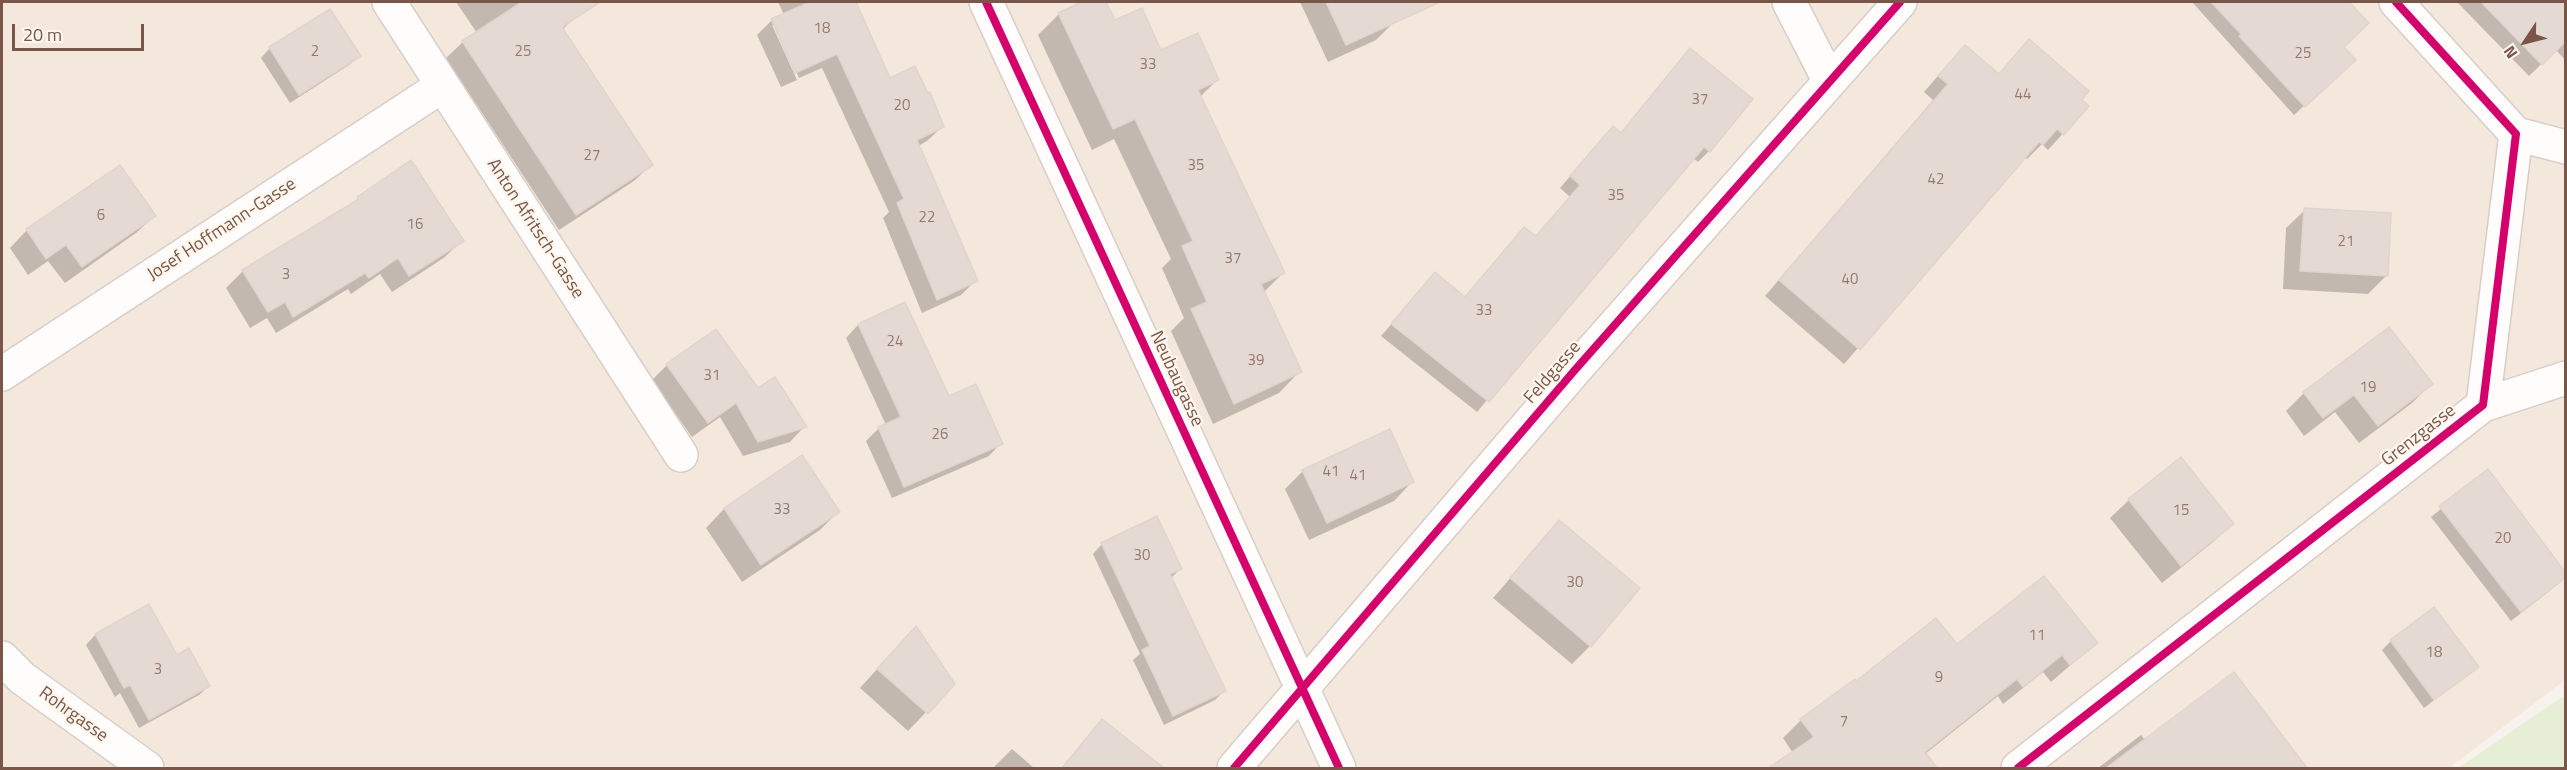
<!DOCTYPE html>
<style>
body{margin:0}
#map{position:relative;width:2567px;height:770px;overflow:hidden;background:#f8f2ec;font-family:"Titillium Web",sans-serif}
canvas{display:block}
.frame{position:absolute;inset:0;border:3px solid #7a5648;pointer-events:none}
.north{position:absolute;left:2495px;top:12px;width:60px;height:60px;-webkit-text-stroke:4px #fff7ee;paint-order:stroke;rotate:235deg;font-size:16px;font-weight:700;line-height:24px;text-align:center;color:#7a5648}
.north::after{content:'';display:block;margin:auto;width:21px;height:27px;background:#7a5648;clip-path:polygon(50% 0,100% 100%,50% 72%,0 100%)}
.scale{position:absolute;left:12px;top:24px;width:132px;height:27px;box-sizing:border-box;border:3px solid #7a5648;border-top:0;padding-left:8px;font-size:18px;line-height:21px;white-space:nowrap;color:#7a5648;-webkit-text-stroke:4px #fff7ee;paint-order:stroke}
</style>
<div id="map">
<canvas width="2567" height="770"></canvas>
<div class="frame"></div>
<div class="north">N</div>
<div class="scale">20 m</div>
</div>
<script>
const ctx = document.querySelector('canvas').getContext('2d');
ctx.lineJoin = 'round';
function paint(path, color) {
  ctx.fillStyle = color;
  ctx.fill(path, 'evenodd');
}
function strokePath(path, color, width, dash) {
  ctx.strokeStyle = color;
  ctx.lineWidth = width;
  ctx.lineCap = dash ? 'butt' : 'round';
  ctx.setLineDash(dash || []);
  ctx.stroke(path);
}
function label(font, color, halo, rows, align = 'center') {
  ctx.font = font + ' "Titillium Web",sans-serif';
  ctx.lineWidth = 4.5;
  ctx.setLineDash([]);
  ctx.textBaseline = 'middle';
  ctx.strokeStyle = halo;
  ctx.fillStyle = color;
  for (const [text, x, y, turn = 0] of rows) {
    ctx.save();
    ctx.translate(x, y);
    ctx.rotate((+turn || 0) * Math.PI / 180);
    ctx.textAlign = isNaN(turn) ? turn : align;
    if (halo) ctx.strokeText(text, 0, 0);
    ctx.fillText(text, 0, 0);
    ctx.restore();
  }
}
paint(new Path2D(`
 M2 2H2565V680L2449 768H2Z`), '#f4e7dc');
paint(new Path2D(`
 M2565 695V768H2458L2562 697Z`), '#e6efd5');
paint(new Path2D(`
 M456 2H566L576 16 562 30 651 165 634 181 559 230 446 58 463 42 477 33Z
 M778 2H854L890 80 942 127 927 141 918 146 976 280 961 295 922 313 883 218 889 212 822 68 799 78 775 25H772L797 80 781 87 757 35 772 20 784 15Z
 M1086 2H1105L1114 22 1160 52 1217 80 1200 97 1283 273 1263 293 1300 371 1279 393 1213 424 1171 331 1184 318 1162 268 1171 259 1114 139 1092 150 1038 35 1059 14Z
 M1300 2H1385L1394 22 1376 40 1328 62Z
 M2192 2H2347L2367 23 2342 47 2344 69 2294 115Z
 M2457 2H2566V61L2556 50 2529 76Z
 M270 48 359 56 349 65 290 103 261 58Z
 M1690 50 1709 151 1698 162 1693 158 1477 412 1381 336 1435 274 1464 299 1535 238 1570 197 1560 188 1602 139 1620 134Z
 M2014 56 2087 107 2048 150 2042 144 2027 159 2024 157 1844 364 1765 296 1933 100 1924 92 1950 62 1998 75Z
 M358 198 462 240 445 257 392 292 380 274 351 294 348 289 276 333 267 318 250 328 226 288 243 271 349 207Z
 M2305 210 2387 275 2368 294 2283 289 2286 228Z
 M154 216 136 233 65 283 48 261 28 275 10 248 27 230Z
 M905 304 948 398 1001 443 989 456 892 498 866 441 879 428 886 425 846 338 858 325Z
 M667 365 757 390 805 426 790 442 743 456 720 417 692 437 652 380Z
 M2431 384 2412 403 2359 443 2335 412 2304 436 2286 411 2304 393Z
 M802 457 838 512 820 530 742 582 706 528 724 509Z
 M1303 471 1412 482 1394 501 1309 540 1285 489Z
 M2488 471 2566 574 2557 585 2511 621 2431 517Z
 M2129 500 2232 524 2213 542 2162 583 2110 518Z
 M1559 522 1590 646 1572 664 1493 598Z
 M1102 544 1181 568 1171 578 1224 691 1215 700 1164 725 1133 660 1140 654 1093 554Z
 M148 606 176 657 209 686 199 695 139 728 120 693 115 697 86 645 95 635Z
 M2391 641 2477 667 2424 708 2382 650Z
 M2096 643 2051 682 2043 672 2003 704 1998 696 1925 754 1932 764 1927 768H1771L1793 753 1783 738 1801 720 1856 683 1957 646Z
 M898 646 953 684 908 731 860 688Z
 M1103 721 1142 752 1129 768H1061Z
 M2141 735 2146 741 2296 757 2284 768H2098Z
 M1012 749 1034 768H993Z`), '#0003');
const building = new Path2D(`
 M522 2H600L562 27 653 165 576 215 462 41Z
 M810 2H856L890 78 915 66 928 93 930 92 944 127 917 140 978 281 937 300 897 203 904 199 837 54 795 73 771 19Z
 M1082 2H1106L1115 20 1142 8 1161 50 1198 33 1219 80 1198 90 1285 273 1261 284 1302 372 1234 404 1191 309 1207 302 1182 246 1193 241 1135 119 1113 129 1058 13Z
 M1326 2H1440L1346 45Z
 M2211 2H2349L2369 23 2344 47 2356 60 2305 107 2239 36 2241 34Z
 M2481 2H2565V42L2542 65Z
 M330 9 361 56 299 95 269 47Z
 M2029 39 2089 91 2082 100 2089 106 2064 135 2057 129 2043 145 2039 142 1860 350 1779 280 1948 84 1938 76 1965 45 1999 74Z
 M1690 48 1753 99 1710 152 1704 147 1489 402 1391 324 1435 272 1465 297 1524 227 1536 236 1580 185 1570 176 1613 126 1621 133Z
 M411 160 464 241 409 276 398 258 369 278 365 273 293 317 285 302 268 312 242 270 359 199 357 197Z
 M120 165 156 216 82 267 66 245 46 259 26 229Z
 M2304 208 2391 213 2388 276 2300 271Z
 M905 302 949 396 976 384 1003 444 904 487 878 427 901 417 858 324Z
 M2389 327 2433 384 2378 426 2354 395 2323 418 2303 392Z
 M716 329 758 388 775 377 807 427 758 442 736 403 708 423 666 364Z
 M1390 429 1414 482 1327 523 1302 470Z
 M802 455 840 512 761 565 724 508Z
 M2181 457 2234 524 2181 566 2128 499Z
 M2488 469 2565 572V578L2521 612 2439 506Z
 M1157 516 1182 569 1170 574 1226 691 1173 716 1142 650 1150 646 1101 543Z
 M1559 520 1640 588 1591 647 1510 578Z
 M2044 576 2098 643 2070 665 2062 655 2023 687 2017 679 1925 752 1937 768H1768L1814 737 1800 719 1855 679 1856 681 1936 618 1957 644Z
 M149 604 177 655 189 648 210 686 149 720 130 685 124 688 95 634Z
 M2434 607 2479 667 2434 700 2390 640Z
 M916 626 955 684 928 714 877 669Z
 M2234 672 2307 768H2106Z
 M1102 719 1164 768H1062Z`);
paint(building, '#e5dad3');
strokePath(building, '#e1d4cd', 1.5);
const street = new Path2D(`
 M389 2 681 455
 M986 2 1339 768
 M1789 2 1829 80
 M2516 134 2566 147
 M2 374 442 86
 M2483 405 2566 378
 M2 658 22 678 147 768
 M1234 768 1574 371 1900 2
 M2018 768 2483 405 2516 134 2396 2`);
strokePath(street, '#d7cec8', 36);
strokePath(street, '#fefdfc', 33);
strokePath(new Path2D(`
 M986 2 1339 768
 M1234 768 1574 371 1900 2
 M2018 768 2483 405 2516 134 2396 2`), '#d6006c', 8);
label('15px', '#96796d', null, [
 ["18",822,29],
 ["2",315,52],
 ["25",523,52],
 ["25",2303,54],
 ["33",1148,65],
 ["44",2023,95],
 ["37",1700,100],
 ["20",902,106],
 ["27",592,156],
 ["35",1196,166],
 ["42",1936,180],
 ["35",1616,196],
 ["6",101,216],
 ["22",927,218],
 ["16",415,225],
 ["21",2346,242],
 ["37",1233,259],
 ["3",286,275],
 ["40",1850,280],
 ["33",1484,311],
 ["24",895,342],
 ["39",1256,361],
 ["31",712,376],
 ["19",2368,388],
 ["26",940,435],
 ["41",1331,472],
 ["41",1358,476],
 ["33",782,510],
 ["15",2181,511],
 ["20",2503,539],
 ["30",1142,556],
 ["30",1575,583],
 ["11",2037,636],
 ["18",2434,653],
 ["3",158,670],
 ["9",1939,678],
 ["7",1844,722]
]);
label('18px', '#7a5648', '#fff7ee', [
 ["Anton Afritsch-Gasse",535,229,57],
 ["Josef Hoffmann-Gasse",222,230,-33],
 ["Feldgasse",1553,373,-49],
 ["Neubaugasse",1176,379,65],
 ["Grenzgasse",2419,436,-38],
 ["Rohrgasse",73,715,36]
]);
</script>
